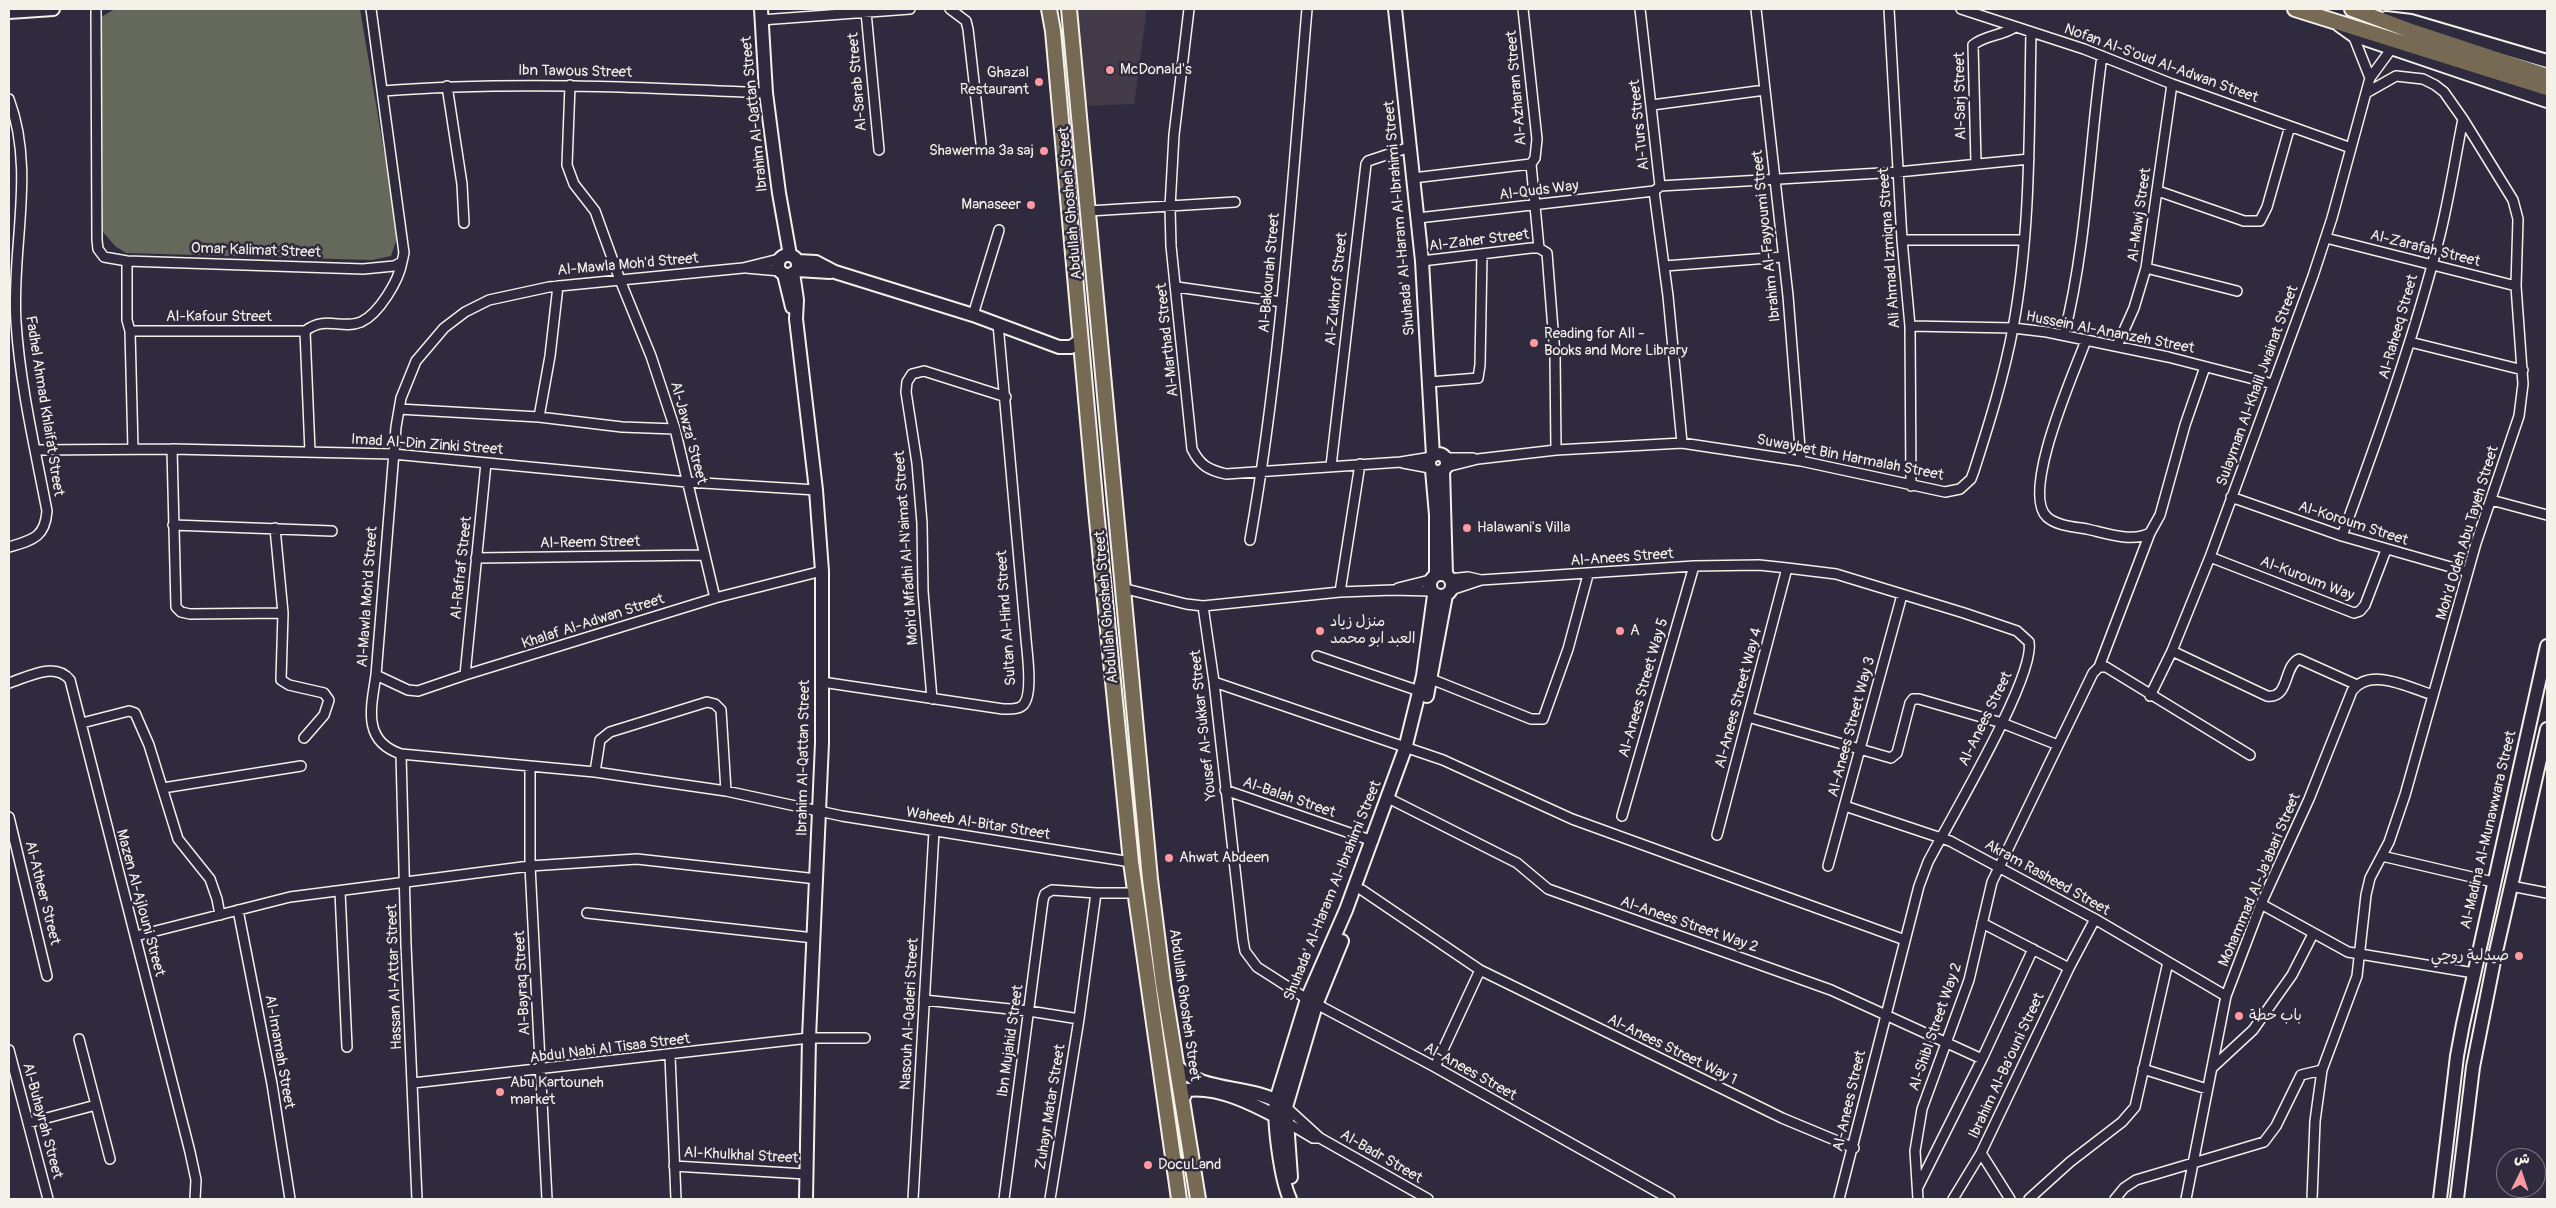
<!DOCTYPE html>
<meta charset="utf-8">
<style>
body{margin:0}
#map{position:relative;width:2556px;height:1208px;overflow:hidden;background:#2f2a3d;font-family:Pangolin,"Playpen Sans Arabic",sans-serif}
canvas{display:block}
.frame{position:absolute;inset:0;border:10px solid #f4f1e8;pointer-events:none}
.north{position:absolute;left:2496px;top:1148px;width:50px;height:50px;box-sizing:border-box;background:#2f2a3d;border:1px solid #7e7a81;border-radius:50%;rotate:4deg;font-size:14px;font-weight:700;line-height:20px;text-align:center;color:#f4f1e8}
.north::after{content:'';display:block;margin:auto;width:18px;height:22px;background:#ff9aa2;clip-path:polygon(50% 0,100% 100%,50% 72%,0 100%)}
</style>
<div id="map">
<canvas width="2556" height="1208"></canvas>
<div class="frame"></div>
<div class="north">ش</div>
</div>
<script>
const ctx = document.querySelector('canvas').getContext('2d');
ctx.lineJoin = 'round';
function paint(path, color) {
  ctx.fillStyle = color;
  ctx.fill(path, 'evenodd');
}
function strokePath(path, color, width, dash) {
  ctx.strokeStyle = color;
  ctx.lineWidth = width;
  ctx.lineCap = dash ? 'butt' : 'round';
  ctx.setLineDash(dash || []);
  ctx.stroke(path);
}
function label(font, color, halo, rows, align = 'center') {
  ctx.font = font + ' Pangolin,"Playpen Sans Arabic",sans-serif';
  ctx.lineWidth = 5;
  ctx.setLineDash([]);
  ctx.textBaseline = 'middle';
  ctx.strokeStyle = halo;
  ctx.fillStyle = color;
  for (const [text, x, y, turn = 0] of rows) {
    ctx.save();
    ctx.translate(x, y);
    ctx.rotate((+turn || 0) * Math.PI / 180);
    ctx.textAlign = isNaN(turn) ? turn : align;
    if (halo) ctx.strokeText(text, 0, 0);
    ctx.fillText(text, 0, 0);
    ctx.restore();
  }
}
paint(new Path2D(`
 M1073 9H1147L1134 104 1081 106Z`), '#443b48');
paint(new Path2D(`
 M115 9H360L398 235 391 256 372 260 126 253 115 246 103 232 101 17Z`), '#65695b');
const street = new Path2D(`
 M96 9 97 240 98 249 104 257 127 261 363 269 394 266 402 262 404 253 371 9
 M950 9 966 21 968 29 981 143
 M1189 9 1174 135 1170 207 1171 246 1192 449C1200 465 1208 470 1226 474L1401 462 1432 457
 M1523 9 1537 139 1535 158 1531 164 1539 248
 M1640 9 1660 186
 M1756 9 1788 296 1801 461
 M1889 9 1902 240 1910 326 1911 486
 M1961 9 2084 49 2172 84 2351 148
 M866 12 879 150
 M761 20 910 9
 M2353 35 2370 78
 M570 85 567 165 574 184 595 211 620 280 651 356 675 429 715 598
 M447 86 462 184 464 223
 M383 91C511 81 638 87 766 93
 M9 99C36 171 11 248 16 322 20 385 35 448 47 511 45 538 32 540 9 547
 M1652 105 1765 90
 M1976 163 1973 45C1985 35 2002 36 2015 27
 M1413 178 1531 164
 M1660 186 1898 172 2029 159
 M1654 191 1668 296 1682 443
 M2158 191 2244 221H2260L2267 207 2290 126
 M1089 211 1235 202
 M1418 218 1654 191 1658 188
 M2326 238 2516 286
 M1902 240H2023
 M779 259 743 268 549 287 489 300 465 312 444 328 416 361 401 398 396 427 376 675C371 708 362 741 401 754L595 772 726 791 842 816 1131 862
 M127 261V320L130 331
 M1422 261 1531 248H1539L1547 253 1555 355 1556 450
 M1665 266 1782 257
 M746 268 780 271
 M2146 268 2237 291
 M1177 287 1282 302
 M973 315 999 230
 M1910 326 2013 328 2047 332 2168 357 2273 384
 M305 331C326 315 341 330 361 322 379 314 399 280 402 262
 M2064 335C2087 244 2089 149 2102 56
 M2086 340C2075 371 2020 492 2047 517 2057 526 2075 527 2087 529 2105 533 2133 543 2150 533
 M2410 342 2523 370
 M2117 346 2134 308 2146 268 2172 84
 M1429 382 1478 378 1480 365 1482 254
 M399 409 539 417 622 427 675 429
 M539 417 550 356 558 286
 M133 449 130 331H305L310 452
 M172 449 176 607 181 612 190 614 283 613
 M35 450 172 449 393 454 687 482 816 490
 M1445 458H1473
 M1403 463 1430 468
 M1331 466 1366 164 1368 161 1410 147
 M1446 467 1478 459 1556 450 1682 443 1801 461 1945 492 1960 489 1971 479 1974 471C1989 424 2004 376 2013 328 2031 231 2029 131 2031 32
 M2231 497 2342 536 2468 572
 M2491 500 2547 515
 M173 525 332 531
 M275 528 283 613 281 680 289 685 324 693 329 700 324 715 304 738
 M2342 536C2378 438 2413 341 2439 239 2449 200 2455 159 2463 119
 M1250 540C1281 364 1292 186 1307 9
 M2210 557 2354 613 2360 611 2365 605 2386 550
 M476 558 705 555
 M1450 579 1468 577 1481 580 1694 566 1759 565 1787 568 1836 574 1964 613 2017 631 2029 642C2036 676 1948 823 1928 862L1919 886 1839 1199
 M1122 588 1186 604 1203 606 1340 592 1393 590 1431 591
 M1398 588 1430 580
 M1451 590 1481 580
 M1340 592 1360 464
 M1203 606 1214 682 1243 940 1245 951 1257 967 1307 999 1435 1067 1670 1199
 M2172 651 2267 696C2290 699 2283 666 2299 659L2357 685
 M1317 656 1425 693
 M2099 667H2106L2250 755
 M376 675 408 690 418 691 465 675 715 598 822 571
 M465 675 486 463
 M1426 677 1531 719H1543L1568 649 1588 575
 M822 682 1003 709C1009 709 1017 710 1022 706 1034 697 1027 653 1026 639L998 324
 M1214 682 1443 760 1572 819 1905 940
 M9 683C28 677 55 661 70 680L190 1152 196 1180 195 1199
 M2150 696 2172 651 2210 557 2313 276 2332 218 2370 78 2392 48
 M932 699 923 591 922 523 917 463 906 392 907 382 912 374 924 371 1006 397
 M1748 717 1891 758 1897 753 1910 703 1913 699H1919L2002 723 2058 745
 M82 723 129 711 135 713 149 745 178 839 210 879 217 899 220 915
 M401 754 406 945 417 1199
 M530 766V866L547 1199
 M595 772 600 740 610 732 707 702 715 704 721 710 726 791
 M163 788 301 766
 M1225 790 1373 841
 M1388 798 1517 863 1548 889 1831 990 1982 1059
 M1845 806 1950 841 2095 919 2226 996
 M1622 816 1694 566
 M9 817 47 976
 M1717 835 1787 568
 M2382 856 2493 882
 M1828 866 1902 595
 M2511 886 2547 893
 M1362 890 1480 970 1782 1118 1854 1148
 M340 891 347 1047
 M1096 893H1136
 M2261 904 2348 952 2474 973
 M238 910 272 1084 290 1199
 M587 913 814 938
 M1982 923 2069 968
 M136 936 290 897 530 866 637 859 817 879
 M924 1000 1029 1011 1079 1019
 M79 1039 110 1159
 M9 1050 48 1199
 M670 1056 676 1199
 M1435 1067 1480 970
 M2212 1068 2253 1030 2292 975 2313 934
 M2143 1069 2207 1089
 M413 1083 809 1038H865
 M1286 1107 1320 1138 1428 1199
 M1286 1122 1313 1138H1320
 M28 1123 96 1105
 M674 1166 805 1174
 M1918 1187 1982 1059 2033 949
 M913 1199 934 831
 M1004 1199 1043 900 1045 894 1052 890 1096 893 1079 1019 1050 1199
 M1918 1199 1915 1151 1922 1109 1969 980 1992 882 2093 673 2099 667 2150 533 2160 515 2185 425 2205 367
 M1953 1199 1981 1153
 M2010 1199 1981 1153 2069 968 2095 919
 M2029 1199 2070 1162 2122 1122 2135 1107 2168 962
 M2115 1199 2124 1188 2136 1180 2264 1142 2276 1126 2301 1075 2322 1070
 M2186 1199 2226 996 2261 904 2309 799 2352 691C2370 666 2410 688 2433 695
 M2312 1199 2315 1121 2322 1070 2357 976 2366 895 2370 878 2389 842 2405 795 2476 543 2519 416 2523 384 2516 286 2518 219 2513 200 2463 119 2444 92 2435 85 2423 79 2396 76 2366 93`);
const secondary = new Path2D(`
 M761 9 766 93 779 193 790 255
 M1395 9 1422 261 1433 456
 M9 12 53 9
 M2386 18 2411 21 2547 61
 M2339 25 2353 35 2547 101
 M778 265a10 10 0 1 1 20 0a10 10 0 1 1-20 0Z
 M797 261 816 262 835 272 973 315 1059 347H1071L1081 340
 M797 270 830 272
 M793 273 797 300 796 319 816 490 822 571V743L809 1038 806 1199
 M784 274 792 307
 M1429 463a9 9 0 1 1 18 0a9 9 0 1 1-18 0Z
 M1432 470 1436 515V575
 M1443 470 1446 575
 M1430 585a11 11 0 1 1 22 0a11 11 0 1 1-22 0Z
 M1427 696 1446 595
 M1177 1066C1202 1093 1251 1084 1282 1104
 M1182 1101 1187 1090C1218 1086 1253 1104 1279 1118
 M1291 1177 1286 1107 1316 1005 1342 941
 M1290 1199C1281 1180 1273 1122 1276 1100L1307 999 1346 910 1405 749 1423 676 1434 595
 M2440 1199 2457 1056 2463 1024 2547 646
 M2457 1199 2473 1067 2495 956 2547 729`);
const primary = new Path2D(`
 M1049 9 1053 31 1096 510 1131 862 1179 1199
 M1069 9 1150 879 1163 983 1198 1199
 M2295 9 2547 88
 M2352 9 2414 32 2547 76`);
strokePath(street, '#f4f1e8', 12);
strokePath(secondary, '#f4f1e8', 16);
strokePath(primary, '#f4f1e8', 18);
strokePath(street, '#2f2a3d', 9);
strokePath(secondary, '#2f2a3d', 12);
strokePath(primary, '#766a55', 14);
for (const [x, y, r, color] of [
 [1110,70,5,"#ff9aa2"],
 [1039,82,5,"#ff9aa2"],
 [1044,151,5,"#ff9aa2"],
 [1031,205,5,"#ff9aa2"],
 [1534,343,5,"#ff9aa2"],
 [1467,528,5,"#ff9aa2"],
 [1320,631,5,"#ff9aa2"],
 [1620,631,5,"#ff9aa2"],
 [1169,858,5,"#ff9aa2"],
 [2519,956,5,"#ff9aa2"],
 [2239,1016,5,"#ff9aa2"],
 [500,1092,5,"#ff9aa2"],
 [1148,1165,5,"#ff9aa2"]
]) {
  const dot = new Path2D();
  dot.arc(x, y, r, 0, 2 * Math.PI);
  ctx.fillStyle = color;
  ctx.fill(dot);
  strokePath(dot, '#2f2a3d', 2);
}
label('15px', '#f4f1e8', '#2f2a3d', [
 ["Nofan Al-S'oud Al-Adwan Street",2161,64,20],
 ["Ibn Tawous Street",575,72,1],
 ["Al-Sarab Street",858,82,-95],
 ["Al-Azharan Street",1517,88,-95],
 ["Al-Sarj Street",1961,96,-91],
 ["Ibrahim Al-Qattan Street",755,114,-96],
 ["Al-Turs Street",1640,125,-96],
 ["Al-Quds Way",1539,191,-7],
 ["Abdullah Ghosheh Street",1071,203,-95],
 ["Al-Mawj Street",2140,215,-82],
 ["Shuhada' Al-Haram Al-Ibrahimi Street",1400,218,-95],
 ["Ibrahim Al-Fayyoumi Street",1767,236,-96],
 ["Al-Zaher Street",1479,241,-7],
 ["Ali Ahmad Izmiqna Street",1890,248,-94],
 ["Al-Zarafah Street",2425,249,14],
 ["Omar Kalimat Street",256,251,2],
 ["Al-Mawla Moh'd Street",628,265,-5],
 ["Al-Bakourah Street",1270,273,-85],
 ["Al-Zukhrof Street",1337,289,-84],
 ["Al-Kafour Street",219,317],
 ["Al-Raheeq Street",2399,327,-74],
 ["Hussein Al-Ananzeh Street",2110,333,11],
 ["Al-Marthad Street",1168,340,-96],
 ["Sulayman Al-Khalil Jwainat Street",2258,386,-70],
 ["Fadhel Ahmad Khlaifat Street",44,406,81],
 ["Al-Jawza' Street",688,433,75],
 ["Imad Al-Din Zinki Street",427,445,4],
 ["Suwaybet Bin Harmalah Street",1850,458,11],
 ["Al-Koroum Street",2353,524,18],
 ["Moh'd Odeh Abu Tayeh Street",2468,533,-73],
 ["Al-Reem Street",590,543,-1],
 ["Moh'd Mfadhi Al-N'aimat Street",907,548,-94],
 ["Al-Anees Street",1622,558,-4],
 ["Al-Rafraf Street",462,568,-84],
 ["Al-Kuroum Way",2307,579,21],
 ["Al-Mawla Moh'd Street",368,597,-86],
 ["Abdullah Ghosheh Street",1107,607,-95],
 ["Sultan Al-Hind Street",1007,618,-94],
 ["Khalaf Al-Adwan Street",593,622,-18],
 ["Al-Anees Street Way 5",1644,688,-74],
 ["Al-Anees Street Way 4",1739,698,-75],
 ["Al-Anees Street",1986,719,-64],
 ["Yousef Al-Sukkar Street",1204,725,-96],
 ["Al-Anees Street Way 3",1852,727,-75],
 ["Ibrahim Al-Qattan Street",804,758,-89],
 ["Al-Balah Street",1289,798,19],
 ["Waheeb Al-Bitar Street",978,824,9],
 ["Al-Madina Al-Munawwara Street",2489,830,-77],
 ["Akram Rasheed Street",2047,878,29],
 ["Mohammad Al-Ja'abari Street",2260,880,-67],
 ["Shuhada' Al-Haram Al-Ibrahimi Street",1333,891,-68],
 ["Al-Atheer Street",42,893,76],
 ["Mazen Al-Ajlouni Street",140,903,75],
 ["Al-Anees Street Way 2",1689,925,19],
 ["Hassan Al-Attar Street",395,977,-92],
 ["Al-Bayraq Street",523,983,-93],
 ["Abdullah Ghosheh Street",1184,1005,82],
 ["Nasouh Al-Qaderi Street",910,1014,-87],
 ["Al-Shibl Street Way 2",1936,1027,-71],
 ["Ibn Mujahid Street",1011,1041,-82],
 ["ِAbdul Nabi Al Tisaa Street",610,1049,-7],
 ["Al-Anees Street Way 1",1672,1050,26],
 ["Al-Imamah Street",279,1052,80],
 ["Ibrahim Al-Ba'ouni Street",2007,1066,-65],
 ["Al-Anees Street",1470,1072,29],
 ["Al-Anees Street",1850,1101,-77],
 ["Zuhayr Matar Street",1051,1107,-81],
 ["Al-Buhayrah Street",42,1121,75],
 ["Al-Khulkhal Street",741,1156,3],
 ["Al-Badr Street",1381,1157,30]
]);
label('15px', '#f4f1e8', '#2f2a3d', [
 ["McDonald's",1120,70],
 ["Ghazal",1029,73,"right"],
 ["Restaurant",1029,90,"right"],
 ["Shawerma 3a saj",1034,151,"right"],
 ["Manaseer",1021,205,"right"],
 ["Reading for All -",1544,334],
 ["Books and More Library",1544,351],
 ["Halawani's Villa",1477,528],
 ["منزل زياد",1330,622],
 ["العبد ابو محمد",1330,639],
 ["A",1630,631],
 ["Ahwat Abdeen",1179,858],
 ["صيدلية روحي",2509,956,"right"],
 ["باب حطة",2249,1016],
 ["Abu Kartouneh",510,1083],
 ["market",510,1100],
 ["DocuLand",1158,1165]
], 'left');
</script>
